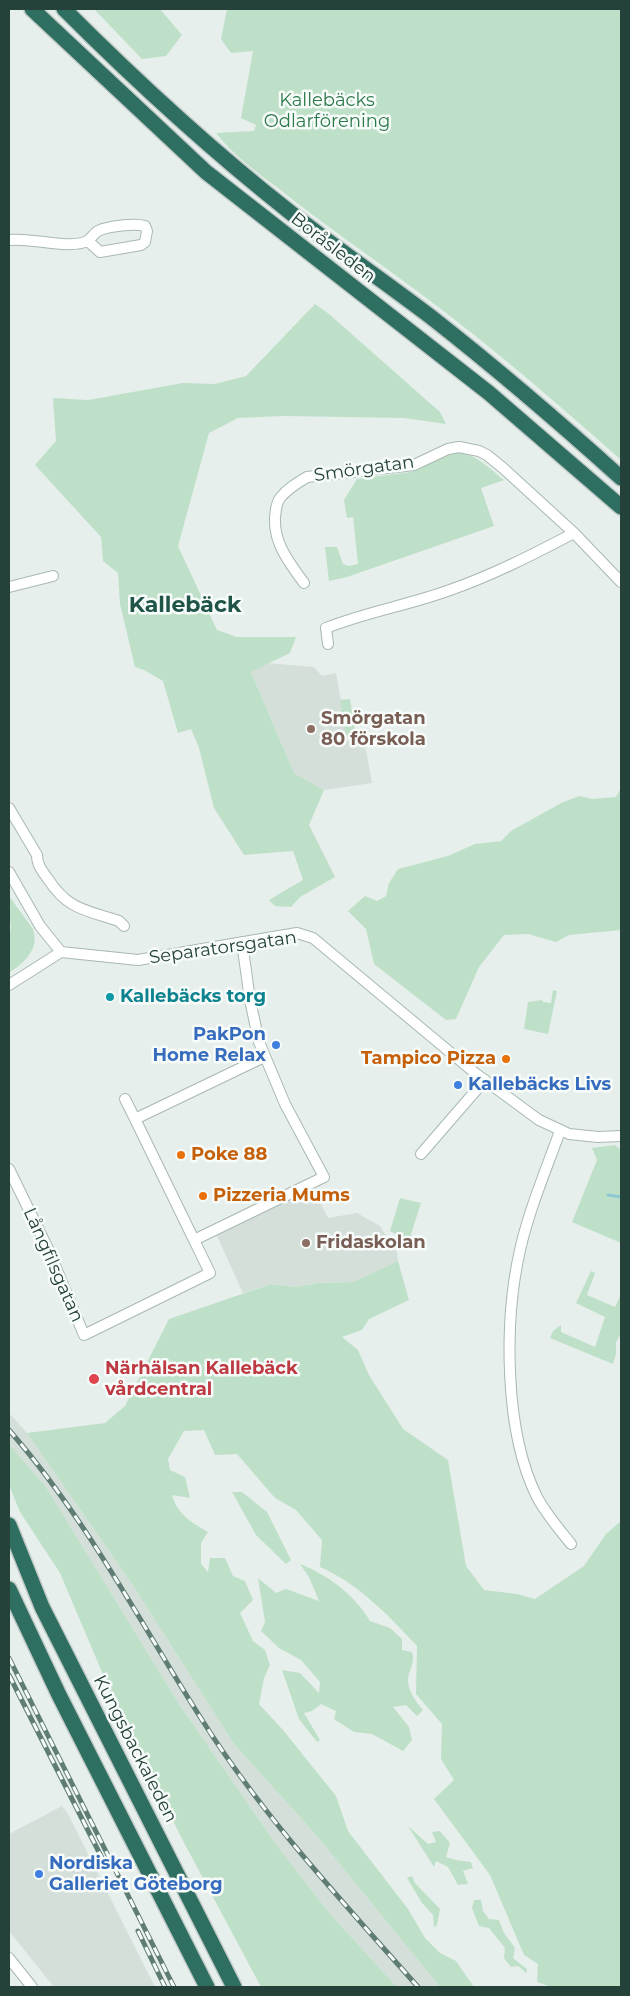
<!DOCTYPE html>
<meta charset="utf-8">
<style>
body{margin:0}
#map{position:relative;width:630px;height:1996px;overflow:hidden;background:#e6efeb;font-family:Montserrat,sans-serif}
canvas{display:block}
.frame{position:absolute;inset:0;border:10px solid #24423a;pointer-events:none}
</style>
<div id="map">
<canvas width="630" height="1996"></canvas>
<div class="frame"></div>
</div>
<script>
const ctx = document.querySelector('canvas').getContext('2d');
ctx.lineJoin = 'round';
function paint(path, color) {
  ctx.fillStyle = color;
  ctx.fill(path, 'evenodd');
}
function strokePath(path, color, width, dash) {
  ctx.strokeStyle = color;
  ctx.lineWidth = width;
  ctx.lineCap = dash ? 'butt' : 'round';
  ctx.setLineDash(dash || []);
  ctx.stroke(path);
}
function label(font, color, halo, rows, align = 'center') {
  ctx.font = font + ' Montserrat,sans-serif';
  ctx.lineWidth = 5;
  ctx.setLineDash([]);
  ctx.textBaseline = 'middle';
  ctx.strokeStyle = halo;
  ctx.fillStyle = color;
  for (const [text, x, y, turn = 0] of rows) {
    ctx.save();
    ctx.translate(x, y);
    ctx.rotate((+turn || 0) * Math.PI / 180);
    ctx.textAlign = isNaN(turn) ? turn : align;
    if (halo) ctx.strokeText(text, 0, 0);
    ctx.fillText(text, 0, 0);
    ctx.restore();
  }
}
paint(new Path2D(`
 M267 663 314 667 322 676 336 673 348 741 364 739 372 783 324 790 294 773 251 672Z
 M313 1188 328 1218 357 1213 380 1226 397 1252 398 1261 353 1282 318 1283 295 1287 271 1284 243 1293 216 1234Z
 M9 1413 27 1433 134 1587 234 1744 316 1835 440 1987H397L331 1915 278 1847 179 1704 46 1487 9 1444Z
 M62 1806 68 1814 155 1987H54L9 1931V1834Z`), '#d4dfda');
paint(new Path2D(`
 M94 9H160L182 35 166 56 142 59Z
 M227 9H621V460C557 403 490 345 421 294 373 258 324 225 278 188 256 172 233 155 216 133L254 131 256 125 241 118 253 51 231 53 221 39Z
 M315 304 329 314 440 412 446 424 404 418 284 416 238 418 209 433 178 546 217 630 237 637H296L290 653 251 672 294 773 324 790 309 825 335 877 300 897 291 907 275 906 269 900 303 880 293 851 244 855 214 808 199 748 191 729 178 733 163 681 144 670 135 667 120 604 118 573 103 561 101 537 35 465 56 441 53 398 88 400 183 383 215 384 246 376Z
 M451 452C473 451 488 467 504 480L481 488 494 526 347 577 329 581 325 547H337L343 564 349 566 358 564 353 517 347 518 344 500 357 479 411 472Z
 M350 699 356 736 346 737 340 700Z
 M621 788V930L569 935 556 942 528 934 504 935 479 967 456 1019 446 1020 374 964 366 929 348 911 365 896 377 901 386 896 389 883 398 869 448 856 475 844 501 841 511 831 563 802 580 796 592 799 616 797Z
 M9 896 33 929C40 949 24 963 9 973V945L11 925 9 916Z
 M553 990 557 991 548 1034 524 1029 528 1002 542 1000 543 1002 551 1003Z
 M615 1145 621 1150V1243L572 1222 597 1160 592 1148Z
 M400 1198 421 1203 409 1241 390 1231Z
 M398 1261 409 1300 369 1319 362 1330 342 1337 358 1350 369 1375 403 1429 448 1460 466 1566 484 1590 517 1594 535 1599 584 1566 606 1534 621 1521V1987H551L537 1982 538 1964 524 1955 490 1875 434 1799 454 1780 441 1759 442 1724 416 1694 417 1646C389 1616 359 1584 320 1567L322 1540 296 1510 275 1498 237 1454 215 1455 204 1430 184 1431 168 1459 170 1470 185 1477 190 1498 172 1495C177 1514 192 1523 208 1532L201 1543V1564L208 1572 210 1558H225L233 1576 245 1581 253 1600 240 1613 253 1641 265 1650 270 1665 264 1678 259 1704 283 1730 336 1796 348 1831 408 1909 425 1938 440 1953 456 1961 474 1987H440L316 1835 234 1744 134 1587 27 1433 105 1423 125 1406 169 1319 271 1284 295 1287 318 1283 353 1282Z
 M591 1271 595 1273 587 1295 615 1307 621 1294V1334L616 1342V1354L613 1364 550 1338 553 1331 561 1325V1332L595 1347 605 1317 576 1303Z
 M9 1444 46 1487 179 1704 278 1847 331 1915 397 1987H261L181 1837 113 1698 60 1573 20 1512 9 1485Z
 M232 1492H242L267 1512 291 1560 286 1564 256 1535Z
 M300 1564C328 1575 355 1595 370 1621L390 1628 402 1639V1650L412 1652C416 1663 408 1670 408 1680 408 1691 416 1702 423 1710L417 1716 406 1705 393 1707 409 1727 412 1740 403 1751 372 1734 354 1732 334 1719 336 1711 321 1704 312 1711 304 1713 320 1740 317 1742 299 1719 282 1670 300 1673 319 1693 320 1682 301 1660 279 1648 261 1631 265 1622 258 1578 276 1593 286 1589 319 1601 309 1577Z
 M408 1826 428 1844 436 1842 432 1832 440 1831 450 1843 446 1857 456 1860 471 1862 473 1868 463 1871 468 1884 458 1885 448 1867 436 1861 434 1867Z
 M412 1876 415 1883 440 1909 437 1925 434 1927 433 1915 422 1903 407 1878Z
 M474 1900H481L483 1911 489 1919 499 1920 504 1933 515 1948 513 1958 527 1969 526 1973 518 1966 511 1967 504 1958 505 1948 489 1928 479 1926 472 1908Z`), '#bfe0c8');
strokePath(new Path2D(`
 M608 1195 621 1197`), '#8ec9d4', 3);
const minor = new Path2D(`
 M9 240C30 237 69 250 87 241 91 239 94 233 98 231 108 226 135 223 145 226L147 231 145 242 141 245 100 252 88 241
 M304 583C288 561 270 539 276 509 277 505 277 502 280 498 287 489 297 483 307 477L414 465 448 449 459 447 479 451 487 455 503 468 574 533 621 582
 M9 587 53 576
 M328 644 326 628C366 612 409 605 450 590 493 575 534 554 574 533
 M9 808 37 855C37 865 42 871 48 879 68 910 86 910 119 921L124 926
 M9 872 40 926 61 952
 M9 985 61 952 138 960 297 933 313 938 475 1073 539 1120 569 1134 598 1137 621 1136
 M125 1099 135 1119 264 1057
 M135 1119 194 1240 324 1177 285 1104 259 1042 250 1000 242 942
 M560 1131C546 1170 529 1210 520 1250 504 1321 504 1431 537 1497 546 1514 559 1529 571 1544
 M421 1154 485 1080
 M9 1169 49 1251 84 1335 210 1273 194 1240
 M9 1958 32 1987`);
const motorway = new Path2D(`
 M32 9 206 172 489 393 621 507
 M64 9C136 81 211 150 291 213 337 249 385 282 431 317 496 368 559 422 621 478
 M9 1525 42 1607 234 1987
 M9 1589 59 1695 207 1987`);
strokePath(minor, '#a8b8b2', 12);
strokePath(motorway, '#c2cac8', 18);
strokePath(minor, '#fff', 10);
strokePath(motorway, '#2f6f62', 15);
const rail = new Path2D(`
 M9 1430C87 1519 140 1623 204 1723 265 1819 343 1902 418 1987
 M9 1658 174 1987
 M9 1675 105 1864
 M138 1931 165 1987`);
strokePath(rail, '#5f7d75', 5);
strokePath(rail, '#f7fbf9', 3, [9]);
for (const [x, y, r, color] of [
 [311,729,5,"#8d6e63"],
 [110,997,5,"#0f9aa8"],
 [276,1045,5,"#3f7fe0"],
 [506,1059,5,"#e8710a"],
 [458,1085,5,"#3f7fe0"],
 [181,1155,5,"#e8710a"],
 [203,1196,5,"#e8710a"],
 [306,1243,5,"#8d6e63"],
 [94,1379,6,"#e0444e"],
 [39,1874,5,"#3f7fe0"]
]) {
  const dot = new Path2D();
  dot.arc(x, y, r, 0, 2 * Math.PI);
  ctx.fillStyle = color;
  ctx.fill(dot);
  strokePath(dot, '#f7fbf9', 2);
}
label('18px', '#2d7a4b', '#f7fbf9', [
 ["Kallebäcks",327,101],
 ["Odlarförening",327,122]
]);
label('18px', '#24423a', '#f7fbf9', [
 ["Boråsleden",333,248,38],
 ["Smörgatan",364,469,-8],
 ["Separatorsgatan",223,948,-8],
 ["Långfilsgatan",53,1265,66],
 ["Kungsbackaleden",135,1749,63]
]);
label('bold 18px', '#785e54', '#f7fbf9', [
 ["Smörgatan",321,719],
 ["80 förskola",321,740],
 ["Fridaskolan",316,1243]
], 'left');
label('bold 18px', '#0d838f', '#f7fbf9', [
 ["Kallebäcks torg",120,997]
], 'left');
label('bold 18px', '#366cbe', '#f7fbf9', [
 ["PakPon",266,1035,"right"],
 ["Home Relax",266,1056,"right"],
 ["Kallebäcks Livs",468,1085],
 ["Nordiska",49,1864],
 ["Galleriet Göteborg",49,1885]
], 'left');
label('bold 18px', '#c56008', '#f7fbf9', [
 ["Tampico Pizza",496,1059,"right"],
 ["Poke 88",191,1155],
 ["Pizzeria Mums",213,1196]
], 'left');
label('bold 18px', '#be3a42', '#f7fbf9', [
 ["Närhälsan Kallebäck",105,1369],
 ["vårdcentral",105,1390]
], 'left');
label('bold 22px', '#1f5548', '#f7fbf9', [
 ["Kallebäck",185,606]
]);
</script>
